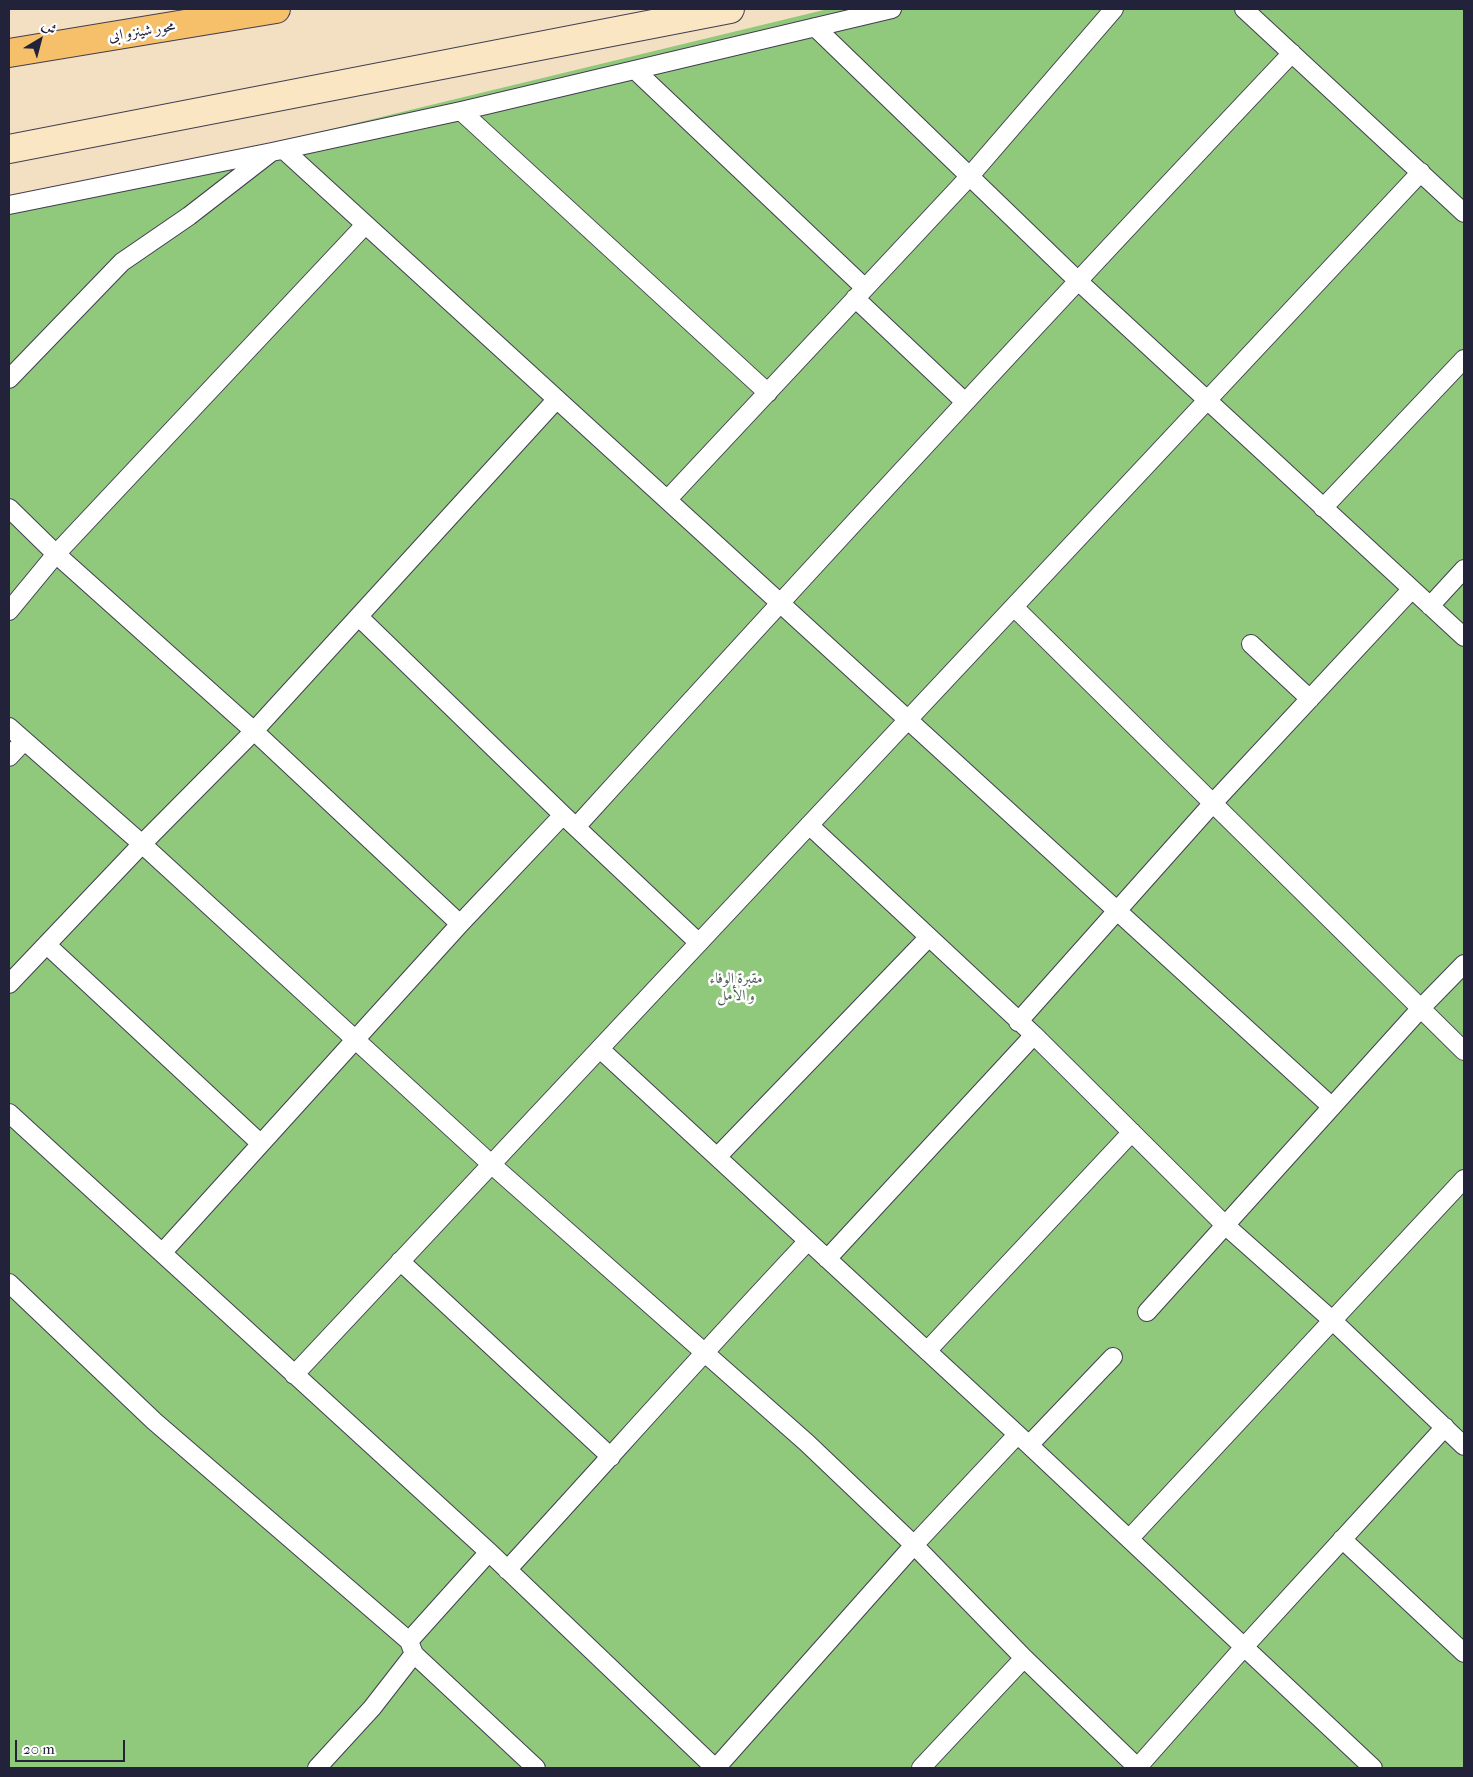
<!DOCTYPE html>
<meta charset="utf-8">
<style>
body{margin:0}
#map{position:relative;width:1473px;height:1777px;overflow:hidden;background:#f3e0c3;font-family:"IM FELL French Canon",Amiri,serif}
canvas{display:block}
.frame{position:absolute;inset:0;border:10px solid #22223b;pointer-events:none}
.north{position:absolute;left:15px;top:15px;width:50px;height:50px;-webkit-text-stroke:4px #fff;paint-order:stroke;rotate:37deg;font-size:14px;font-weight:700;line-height:20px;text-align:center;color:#22223b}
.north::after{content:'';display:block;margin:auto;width:18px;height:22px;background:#22223b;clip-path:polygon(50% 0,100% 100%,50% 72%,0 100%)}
.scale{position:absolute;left:15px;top:1740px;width:110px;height:22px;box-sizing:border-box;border:2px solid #22223b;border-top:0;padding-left:6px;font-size:15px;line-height:18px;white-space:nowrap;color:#22223b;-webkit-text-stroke:4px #fff;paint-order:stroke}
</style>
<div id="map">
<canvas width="1473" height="1777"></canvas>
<div class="frame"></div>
<div class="north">ش</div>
<div class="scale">20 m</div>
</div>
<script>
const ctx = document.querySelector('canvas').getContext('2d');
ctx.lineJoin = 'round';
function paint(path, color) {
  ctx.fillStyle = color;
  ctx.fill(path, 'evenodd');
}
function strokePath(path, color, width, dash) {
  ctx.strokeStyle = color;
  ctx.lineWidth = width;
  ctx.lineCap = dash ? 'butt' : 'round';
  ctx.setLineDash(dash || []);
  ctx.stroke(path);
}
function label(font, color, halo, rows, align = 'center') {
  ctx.font = font + ' "IM FELL French Canon",Amiri,serif';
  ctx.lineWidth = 5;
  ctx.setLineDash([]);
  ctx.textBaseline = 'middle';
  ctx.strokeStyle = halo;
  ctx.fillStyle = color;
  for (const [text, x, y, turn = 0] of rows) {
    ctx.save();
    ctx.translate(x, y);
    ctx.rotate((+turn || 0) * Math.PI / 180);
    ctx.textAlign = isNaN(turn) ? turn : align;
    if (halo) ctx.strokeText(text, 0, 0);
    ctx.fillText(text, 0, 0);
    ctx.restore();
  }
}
paint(new Path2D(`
 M828 9H1464V1768H9V207Z`), '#90c97c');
const lane = new Path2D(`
 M1244 9 1464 213
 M815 27 1077 280 1464 637
 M635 70 865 288
 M461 111 768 393
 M284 150 1332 1107
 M9 205 272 152 461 111 892 9
 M855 298 965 402
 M9 379 122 262 189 216 269 154
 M667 500 969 177 1114 9
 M9 508 56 554 254 731 460 924
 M1323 508 1464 359
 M1430 606 1464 569
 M1014 607 1464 1051
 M9 611 56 554 365 225
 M359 617 563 815 699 943
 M1251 644 1310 699
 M9 727 142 844 491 1164 807 1443 914 1545 1024 1658 1138 1768
 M9 757 24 741
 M809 825 1034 1035 1225 1225 1333 1321 1464 1446
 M576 827C812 567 1050 309 1292 53
 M47 945 260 1143
 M9 984 142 844 254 731 556 400
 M1018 1022 1213 803 1411 590
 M600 1049 1029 1445 1373 1768
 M9 1113 489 1552 715 1768
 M717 1157 929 937
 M162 1253 460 924 563 815
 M827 1259 1034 1035
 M400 1261 611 1457
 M9 1283 154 1421 409 1641
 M1147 1312 1421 1008 1464 964
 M927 1351 1132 1132
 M294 1375 1421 172
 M1029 1445 1113 1357
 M1129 1539 1464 1179
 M1342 1539 1464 1653
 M507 1570C608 1460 706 1349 808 1241
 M414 1654 536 1768
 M317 1768 372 1708 414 1654 409 1641 489 1552
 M716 1768 914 1545 1017 1435
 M921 1768 1024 1658
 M1137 1768 1244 1647 1445 1427`);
const secondary = new Path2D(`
 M9 149 730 9`);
const primary = new Path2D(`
 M9 53 276 9`);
strokePath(lane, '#413e4f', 20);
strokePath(secondary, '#413e4f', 30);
strokePath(primary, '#413e4f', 30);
strokePath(lane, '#fff', 18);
strokePath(secondary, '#fbe6c4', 28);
strokePath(primary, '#f6c06b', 28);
label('15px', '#22223b', '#fff', [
 ["محور شينزو ابى",142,32,-9]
]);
label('15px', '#485c52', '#fff', [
 ["مقبرة الوفاء",736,979],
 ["و الأمل",736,996]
]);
</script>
